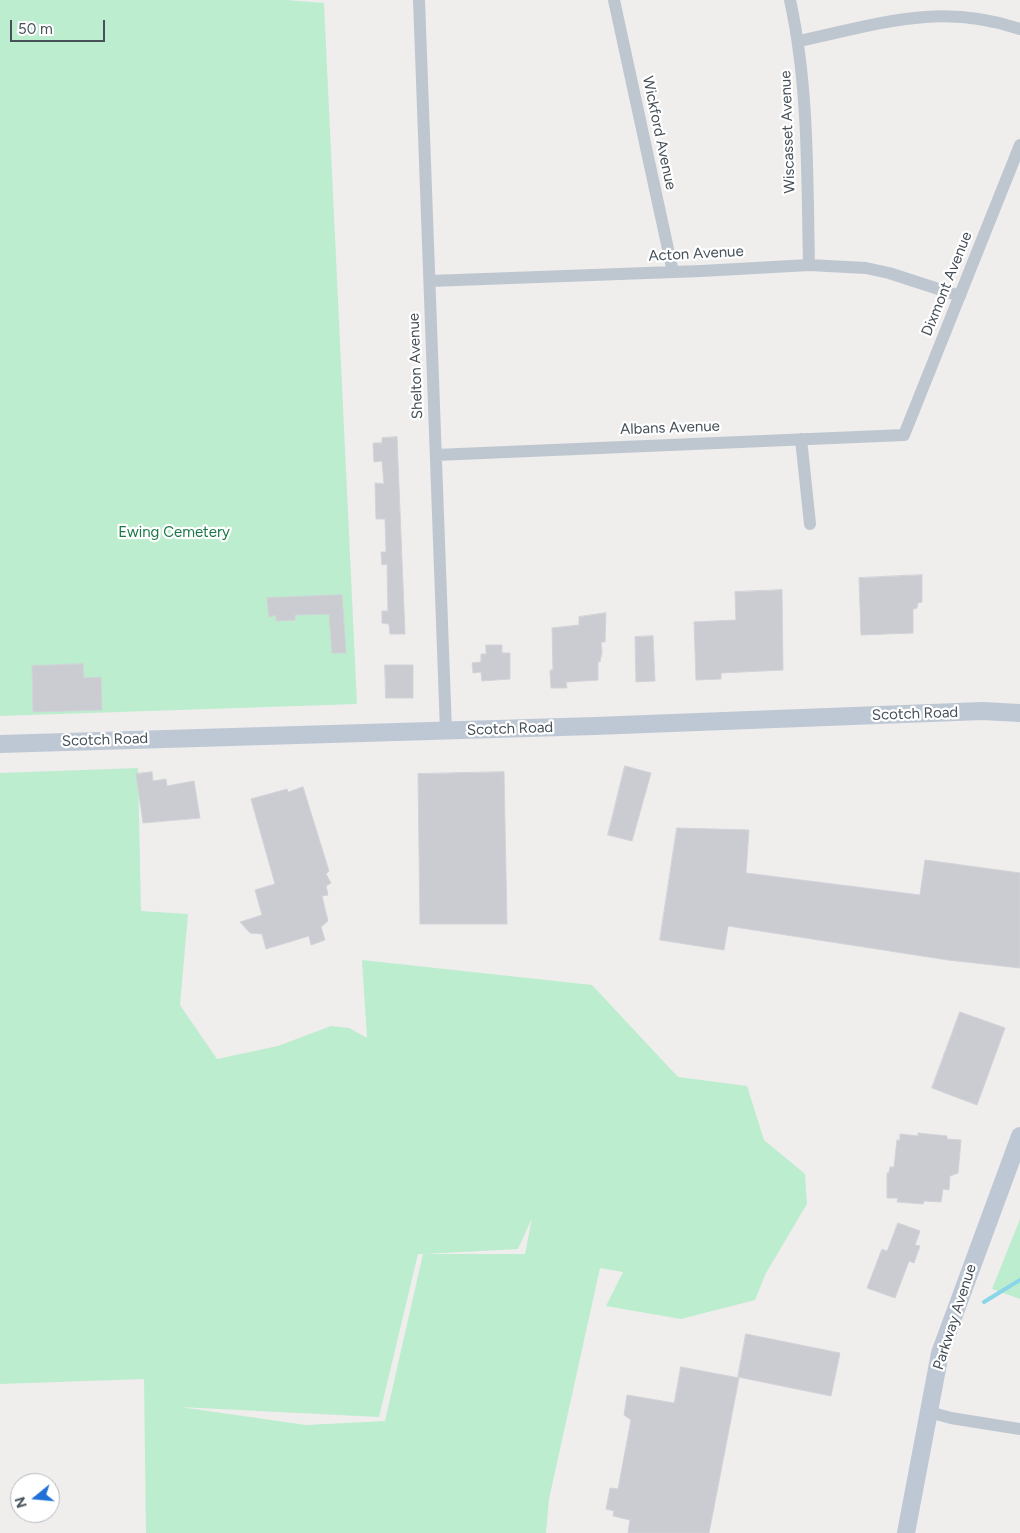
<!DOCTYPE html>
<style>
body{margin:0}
#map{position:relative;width:1020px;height:1533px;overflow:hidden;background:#f0eded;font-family:Figtree,sans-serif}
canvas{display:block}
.north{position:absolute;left:10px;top:1473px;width:50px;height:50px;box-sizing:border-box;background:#fff;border:1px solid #b5b9bd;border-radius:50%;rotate:253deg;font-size:14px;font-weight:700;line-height:20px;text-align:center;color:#465059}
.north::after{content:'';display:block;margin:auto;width:18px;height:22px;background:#1f71d8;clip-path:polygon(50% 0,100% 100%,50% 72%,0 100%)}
.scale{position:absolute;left:10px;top:20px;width:95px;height:22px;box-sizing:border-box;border:2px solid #465059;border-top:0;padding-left:6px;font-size:15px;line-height:18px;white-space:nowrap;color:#465059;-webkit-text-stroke:4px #fff;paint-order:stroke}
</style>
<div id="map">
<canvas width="1020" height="1533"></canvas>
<div class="north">N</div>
<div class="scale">50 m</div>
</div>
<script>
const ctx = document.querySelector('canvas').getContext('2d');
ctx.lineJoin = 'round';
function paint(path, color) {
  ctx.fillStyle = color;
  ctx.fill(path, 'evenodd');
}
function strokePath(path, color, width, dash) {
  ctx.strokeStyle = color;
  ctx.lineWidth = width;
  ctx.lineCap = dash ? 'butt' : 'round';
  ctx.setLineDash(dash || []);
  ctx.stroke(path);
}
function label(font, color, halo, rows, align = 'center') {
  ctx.font = font + ' Figtree,sans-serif';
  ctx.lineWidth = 4.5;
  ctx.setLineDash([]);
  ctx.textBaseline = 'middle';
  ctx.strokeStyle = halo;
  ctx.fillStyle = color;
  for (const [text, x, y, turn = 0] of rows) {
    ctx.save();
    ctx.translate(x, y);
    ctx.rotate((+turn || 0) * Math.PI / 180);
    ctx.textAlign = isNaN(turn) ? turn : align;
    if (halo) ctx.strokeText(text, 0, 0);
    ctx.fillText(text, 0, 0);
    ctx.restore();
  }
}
paint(new Path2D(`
 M0 0H287L324 3 357 704 0 716Z
 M138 768 141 911 188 914 180 1005 217 1059 278 1046 331 1026 349 1028 367 1038 362 960 592 985 678 1077 747 1086 764 1140 805 1174 807 1204 766 1273 755 1300 681 1319 606 1306 623 1272 600 1268 549 1499 546 1533H146L144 1379 0 1384V773ZM532 1218 525 1254H424L518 1249ZM418 1254H423L385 1421 306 1425 180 1407 379 1417Z
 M1020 1219V1299L992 1289Z`), '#bcedce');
strokePath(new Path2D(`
 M984 1302 1020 1280`), '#8ad6e8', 4);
const building = new Path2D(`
 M397 437 405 634H390L389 624 382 623V611H388L387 564 382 565 381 552H386L385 519H376L375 483 384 484 382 461 374 462 373 443H382V438Z
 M922 575V602L918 603 917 608 913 609V633L861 635 859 578Z
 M782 590 783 670 721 673V679L696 680 694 622 736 620 735 592Z
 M342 595 346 653H332L329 614 295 615V620L276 621V615L269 617 267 598Z
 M606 613 605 642H601L602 652 600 662 598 661V680L566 682 567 688H551L550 670H553L552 628 579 625V617Z
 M653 636 655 681 636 682 635 637Z
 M486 645H502V653H510V679L482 681 481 672 473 673 472 663 481 662V654H486Z
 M83 664 84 678 101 677 102 710 33 712 32 666Z
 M385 665H413V698H386Z
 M625 766 651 773 632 841 608 835Z
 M152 772 153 781 166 779 167 786 194 781 200 818 143 823 136 774Z
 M504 772 507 924H420L418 774Z
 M303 787 329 871 326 874 331 883 326 886 328 895 322 896 328 921 321 927 325 940 311 945 309 936 266 949 262 934 250 933 240 922 262 915 255 890 275 884 251 799 287 789 288 792Z
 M677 828 749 830 746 873 920 895 925 860 1020 873V968L948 960 728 926 724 950 660 940Z
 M960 1012 1005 1028 977 1105 932 1088Z
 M918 1133 947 1136V1139L961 1140 958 1173 950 1176 949 1190 943 1189 941 1202 924 1201 923 1204 897 1202 898 1198H887V1173H889L890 1167H894L897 1140H900V1134L918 1136Z
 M898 1223 920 1231 915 1245 920 1246 914 1263 909 1261 895 1298 867 1288 882 1249 887 1251Z
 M746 1334 840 1353 831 1396 738 1377Z
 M681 1367 739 1378 709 1533H628L630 1520 613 1516 614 1511 606 1509 610 1488 618 1489 631 1420 624 1415 627 1395 674 1403Z`);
paint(building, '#caccd2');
strokePath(building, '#d1d3d8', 1);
strokePath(new Path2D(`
 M419 0 446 731
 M614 0 673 272
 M790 0C809 87 807 176 809 265
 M799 41C879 24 939 2 1020 29
 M430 281 701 271 809 265 866 268 889 273 960 296
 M801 439 810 524
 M436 455 904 435 1020 145
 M929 1412 951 1418 1020 1429`), '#bec7cf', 12);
strokePath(new Path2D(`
 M0 744 595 726 982 711 1020 713
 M906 1533 940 1353 1020 1136`), '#bec8d4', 18);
label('15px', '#465059', '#fff', [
 ["Wiscasset Avenue",788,132,-92],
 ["Wickford Avenue",659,133,78],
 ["Acton Avenue",696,254,-3],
 ["Dixmont Avenue",947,284,-68],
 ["Shelton Avenue",416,366,-92],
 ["Albans Avenue",670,428,-2],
 ["Scotch Road",915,714,-2],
 ["Scotch Road",510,729,-2],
 ["Scotch Road",105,740,-2],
 ["Parkway Avenue",955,1317,-72]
]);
label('15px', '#1a7848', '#fff', [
 ["Ewing Cemetery",174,533]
]);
</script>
